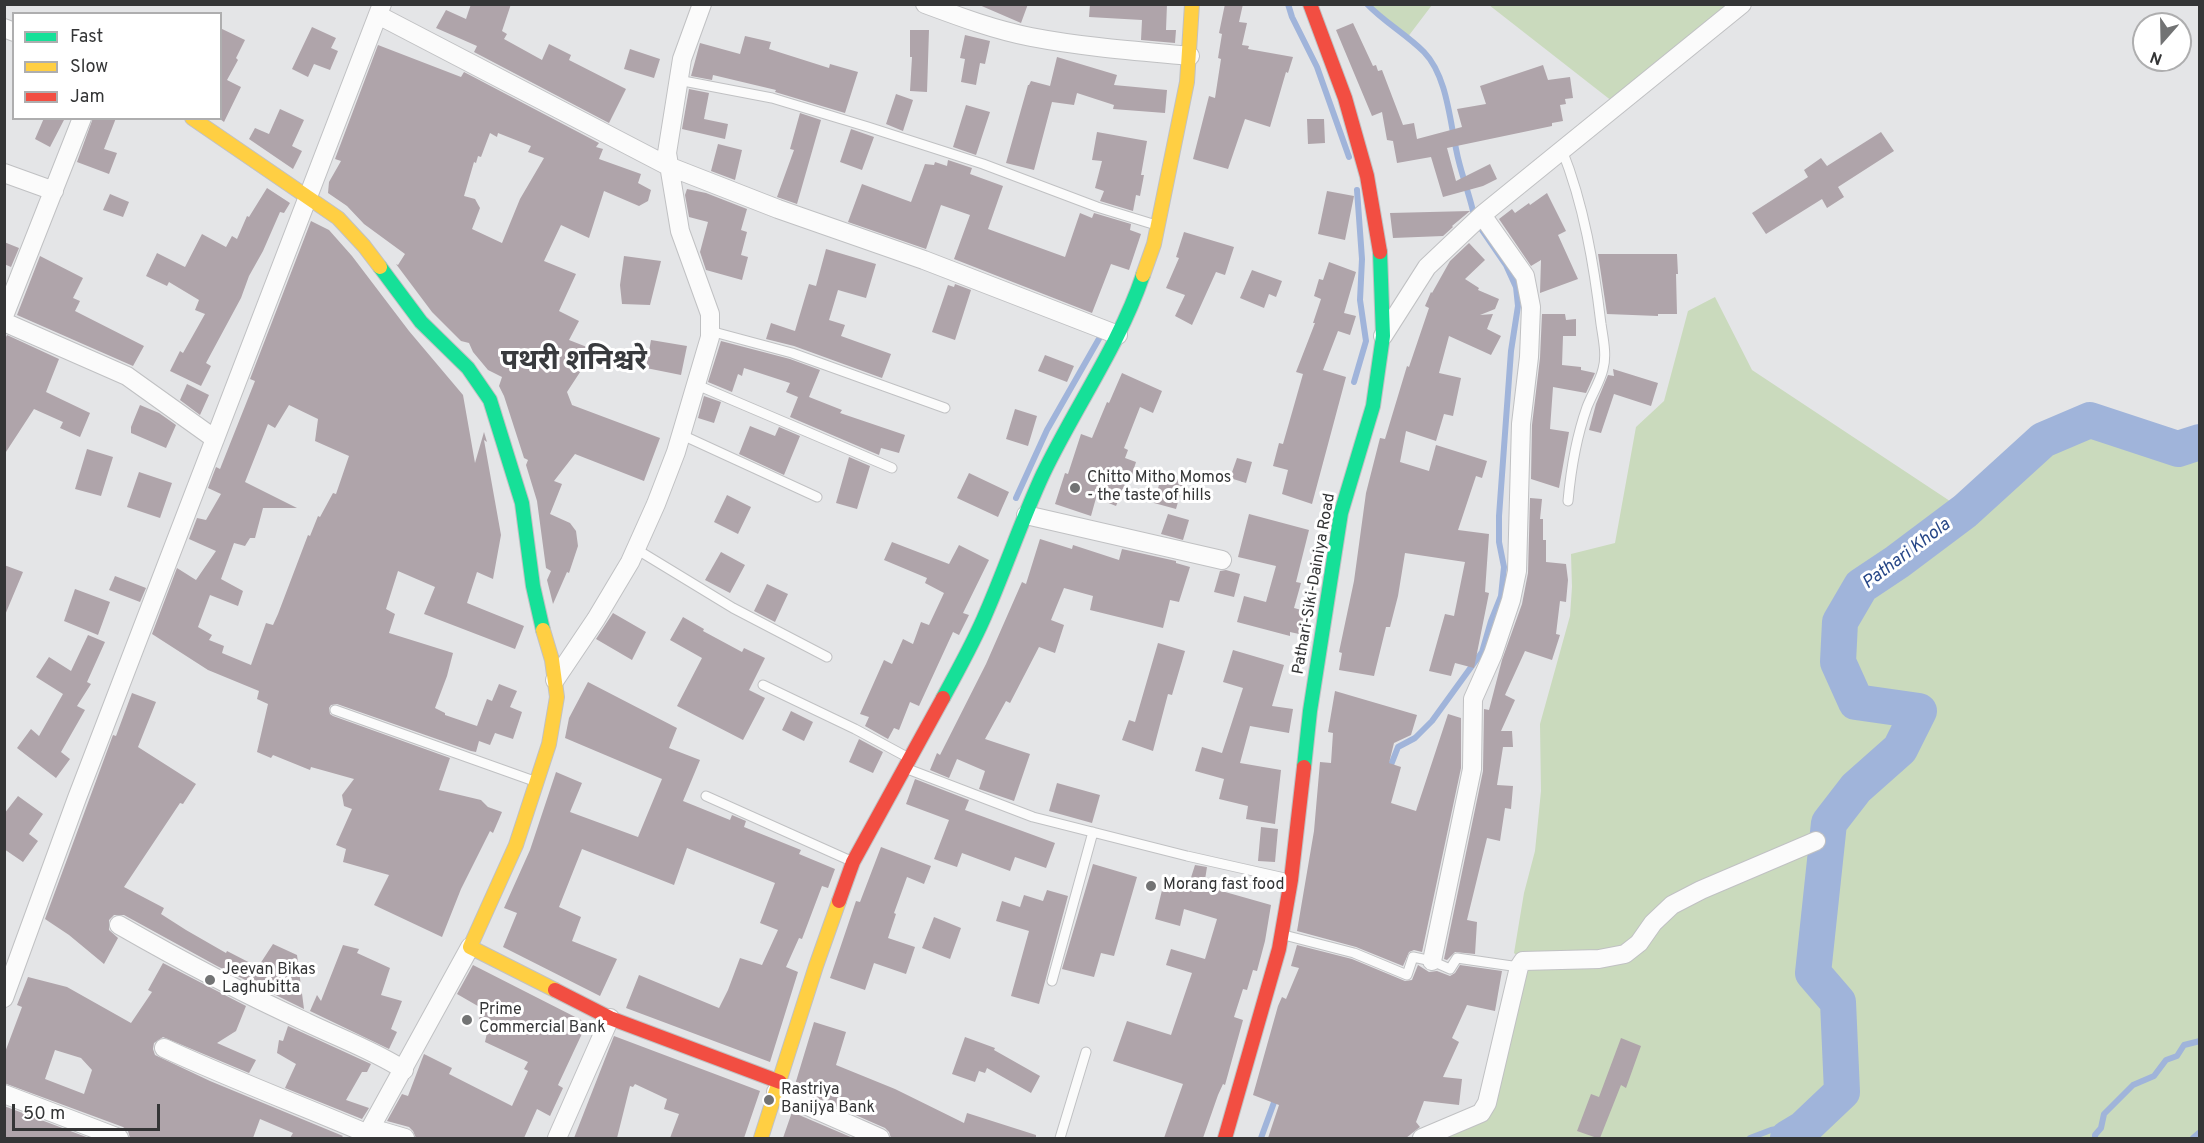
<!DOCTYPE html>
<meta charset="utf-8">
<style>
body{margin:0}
#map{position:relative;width:2204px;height:1143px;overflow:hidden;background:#e4e5e7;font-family:Overpass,sans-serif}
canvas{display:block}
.frame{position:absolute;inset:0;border:6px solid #343536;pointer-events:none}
.legend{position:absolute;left:12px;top:12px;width:210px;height:108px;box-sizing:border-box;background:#fff;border:2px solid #aeaeaf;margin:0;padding:8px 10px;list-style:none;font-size:18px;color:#343536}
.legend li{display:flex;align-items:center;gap:12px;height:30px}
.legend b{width:30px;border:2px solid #aeaeaf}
.north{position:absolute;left:2132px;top:12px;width:60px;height:60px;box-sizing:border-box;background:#fff;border:2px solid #aeaeaf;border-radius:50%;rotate:200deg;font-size:16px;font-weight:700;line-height:24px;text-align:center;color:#343536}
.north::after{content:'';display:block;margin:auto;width:21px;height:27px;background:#727374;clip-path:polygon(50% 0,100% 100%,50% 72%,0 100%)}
.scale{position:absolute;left:12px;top:1104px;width:148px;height:27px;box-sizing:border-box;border:3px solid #343536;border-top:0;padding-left:8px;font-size:18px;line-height:21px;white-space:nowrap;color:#343536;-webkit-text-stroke:4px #fff;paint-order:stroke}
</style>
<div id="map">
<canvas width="2204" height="1143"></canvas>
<div class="frame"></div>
<ul class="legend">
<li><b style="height:8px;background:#16e098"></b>Fast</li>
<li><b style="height:8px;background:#ffcf43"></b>Slow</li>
<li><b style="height:8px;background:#f24e42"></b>Jam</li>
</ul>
<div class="north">N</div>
<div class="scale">50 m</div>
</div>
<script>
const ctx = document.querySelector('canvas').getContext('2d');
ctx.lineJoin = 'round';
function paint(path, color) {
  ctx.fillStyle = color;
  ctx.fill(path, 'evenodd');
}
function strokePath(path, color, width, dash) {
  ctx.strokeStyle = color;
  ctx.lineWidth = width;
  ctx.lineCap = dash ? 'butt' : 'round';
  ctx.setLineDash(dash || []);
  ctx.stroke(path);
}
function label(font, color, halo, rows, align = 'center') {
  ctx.font = font + ' Overpass,"Noto Sans Devanagari",sans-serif';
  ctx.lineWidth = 6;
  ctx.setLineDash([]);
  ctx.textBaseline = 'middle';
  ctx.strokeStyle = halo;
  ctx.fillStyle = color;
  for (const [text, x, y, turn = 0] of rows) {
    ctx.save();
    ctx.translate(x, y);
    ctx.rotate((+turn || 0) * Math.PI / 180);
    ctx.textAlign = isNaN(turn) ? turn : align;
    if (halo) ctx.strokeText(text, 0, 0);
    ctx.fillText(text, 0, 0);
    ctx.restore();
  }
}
paint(new Path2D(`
 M1367 5H1432L1407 38Z
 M1489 5H1742L1617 105Z
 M1715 297 1752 370 1965 511 2043 440 2090 420 2178 449 2199 442V1138H1422L1481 1113 1523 961 1514 953 1524 893 1535 851 1541 791 1540 724 1570 616 1572 587 1571 554 1615 543 1636 427 1664 401 1688 311Z`), '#cadabd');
strokePath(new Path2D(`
 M1288 4 1292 17 1317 67 1349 157
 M1367 4C1384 22 1406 34 1424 52 1449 78 1450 128 1459 162 1463 178 1469 194 1473 211
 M1354 382 1366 341 1360 300 1362 259 1357 190
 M1016 498 1047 430 1100 337
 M1389 770 1398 747 1415 738 1432 721 1482 652 1491 621 1501 596 1504 567 1499 542V516L1511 351 1518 306 1516 287 1506 265 1480 227
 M1261 1138 1276 1097
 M1750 1138 1771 1130 1809 1123
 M2095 1138V1135L2101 1128 2104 1114 2133 1085 2154 1076 2166 1060 2177 1056 2184 1045 2200 1041
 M2193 1138 2200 1132`), '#a0b4da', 6);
strokePath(new Path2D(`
 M1788 1138 1803 1129 1842 1092 1838 1002 1813 973 1829 823 1856 788 1900 749 1919 711 1856 702 1838 662 1840 622 1861 586 1897 562 1965 511 2043 440 2090 420 2178 449 2200 442`), '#a0b4da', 36);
paint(new Path2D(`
 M471 4H511L502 31 507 34 504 39 542 60 549 44 571 55 569 60 626 89 609 123 474 52 477 46 436 28 446 10 466 19Z
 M977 4H1028L1021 23Z
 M1090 4H1167L1166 30H1176L1175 43 1141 40 1142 20 1089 17Z
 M1225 4H1243L1239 22 1247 23 1242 45 1249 46 1248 49 1293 57 1288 73 1286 72 1270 127 1245 119 1228 169 1193 159 1209 96 1215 98 1221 59 1218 58 1222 34 1219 33Z
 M1353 23 1373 66 1376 65 1378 71 1382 70 1403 125 1414 123 1417 139 1462 127 1457 109 1486 104 1480 86 1543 65 1548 80 1570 77 1573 98 1565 99 1566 104 1560 105 1563 121 1552 123V126L1447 148 1456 181 1490 164 1497 179 1483 186 1443 197 1431 157 1397 163 1393 141 1387 140 1382 112 1372 116 1336 30Z
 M312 27 336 38 331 48 338 51 330 70 314 64 308 77 292 69Z
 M220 28 245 40 236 58 238 60 227 80 241 87 224 122 220 119Z
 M910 30H929L927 92 910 91 912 57H910Z
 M965 35 990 41 985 64 980 63 976 85 961 82 965 59 960 58Z
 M745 36 771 42 769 49 829 68 830 64 858 72 845 113 775 92 776 90 713 75 712 80 691 76 700 43 740 54Z
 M378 45 461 77 464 72 599 143 596 147 603 149 599 159 641 174 638 183 651 190 648 201 639 206 604 191 589 238 561 225 544 261 576 274 559 311 579 321 569 340 592 349 586 363 567 392 572 405 660 438 644 481 575 454 554 481 562 484 550 514 570 523 576 531 578 546 569 573 567 572 553 604 547 580 551 571 546 568 537 501 526 465 528 460 524 458 504 396 499 386 502 377 488 370 473 352 469 343 461 341 432 312 396 264 398 265 405 254 364 224 347 206 328 193 329 182 341 161 335 159ZM490 133 497 137 498 133 531 146 528 152 544 158 520 199 502 243 472 229 480 208 475 199 464 196 474 162 476 163 478 156 481 157Z
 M630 49 660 59 654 78 624 69Z
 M1057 57 1117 75 1114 85 1167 90 1165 113 1113 109 1114 105 1077 93 1074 105 1052 102 1034 170 1006 163 1028 85H1029L1031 81 1050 86Z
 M689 89 709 93 704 119 728 124 725 139 682 129Z
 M896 94 913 100 903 131 886 124Z
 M966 105 990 112 976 155 953 147Z
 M280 109 304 120 292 146 302 151 293 169 249 139 255 128 269 134Z
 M800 113 821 120 797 204 777 197 794 150 790 149Z
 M44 118H65L50 147 35 139Z
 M93 118H116L104 149 117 153 109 174 77 162Z
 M1307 119H1324L1325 143 1308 144Z
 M851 129 874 137 862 170 840 162Z
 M1097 132 1147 141 1141 175H1144L1140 196 1136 195 1133 211 1100 201 1104 191 1095 188 1102 161 1092 160Z
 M1881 132 1894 151 1838 187 1844 197 1827 208 1822 199 1766 234 1752 213 1808 177 1804 170 1821 158 1827 166Z
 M718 144 742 150 735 180 711 171Z
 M948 160 972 168 970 174 1003 186 988 229 1065 257 1080 213 1092 218 1094 213 1131 224 1130 230 1141 234 1129 270 1111 264 1092 313 954 259 970 215 941 205 926 249 848 222 862 184 911 202 925 164 934 165 935 162 947 166Z
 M267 188 290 203 284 213 280 212 263 251 249 276 241 298 206 363 211 366 201 386 170 371 180 351 183 353 205 314 195 310 199 300 169 282 167 286 146 276 157 253 185 267 202 234 226 247 232 236 237 239 247 216 249 217Z
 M687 189 706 193 747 209 741 230 747 232 741 255 748 257 742 280 706 270 700 252 708 222 689 217 685 195Z
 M1327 191 1354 196 1345 240 1318 234Z
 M1547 193 1566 231 1558 235 1578 279 1540 293 1541 260 1531 266 1499 219 1512 209 1515 213 1529 203 1530 205Z
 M110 194 129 202 123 217 103 210Z
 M1470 211 1452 226 1453 227 1443 236 1393 238 1390 213Z
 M311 221 329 230 352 256 409 331 463 395 475 463 484 432 487 442 484 440 501 535 493 579 477 572 467 603 524 626 515 649 424 614 435 587 398 571 386 609 395 614 389 633 453 653 447 676 435 708 445 713V715L477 726 487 699 492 701 499 684 517 691 510 707 522 712 513 739 495 733 490 745 479 741 476 752 471 751 337 704 331 705 329 708 330 714 333 716 450 758 439 790 481 800 488 807 502 812 493 833 490 831 461 889 442 937 374 905 389 875 343 862 346 849 336 845 352 809 344 806 342 795 354 779 311 767 310 770 273 755 271 758 257 752 268 704 257 699 259 691 208 670 152 634 177 568 196 580 216 551 189 539 197 518 206 520 221 494 208 488 216 467 220 469 255 381 250 379ZM289 405 318 419 315 441 349 456 336 494 333 493 320 517 318 516 310 536 308 535 278 614 273 625 266 623 251 665 222 653 224 646 209 640 212 635 198 627 210 595 238 606 243 591 221 579 234 543 245 546 250 538H255L263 508H297L245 482 268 424 275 428Z
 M1184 232 1234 247 1225 275 1216 272 1192 325 1175 316 1185 295 1166 288 1179 258 1176 257Z
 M4 242 19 248 11 267 4 264Z
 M1469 243 1485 260 1465 279 1479 288 1478 290 1499 299 1495 309 1480 315 1493 314 1487 329 1501 336 1491 355 1449 336 1439 373 1461 378 1453 416 1444 414 1436 441 1406 431 1400 462 1429 471 1436 445 1487 461 1482 478 1476 476 1458 530 1489 534 1485 592 1489 593 1474 668 1455 663 1451 676 1429 671 1445 614 1454 616 1465 562 1405 553 1398 596 1390 627H1386L1374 676 1339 670 1342 653 1339 652 1354 581 1366 493 1380 438 1385 439 1407 366 1409 367 1429 308 1425 306 1431 292 1432 293 1450 261Z
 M826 249 876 264 866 298 838 290 829 320 845 325 841 336 891 354 882 378 794 346 766 339 771 323 795 331 809 284 816 286Z
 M1598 254H1677L1678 274H1676L1677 314H1658V316L1607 314Z
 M40 256 83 278 73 298 80 301 75 311 144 346 133 366 17 315Z
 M624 256 661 261 650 305 622 304 620 285Z
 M1329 262 1356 272 1344 313 1356 316 1350 335 1338 331 1323 370 1346 377 1312 504 1282 494 1288 470 1273 466 1279 443 1283 444 1303 374 1296 372 1315 323H1313L1321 299 1314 296 1319 279 1323 280Z
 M1252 270 1282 281 1276 297 1269 294 1264 308 1240 298Z
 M955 284 971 290 955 340 932 332 948 285 954 287Z
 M1542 314H1565L1566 320 1576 319V336H1563L1562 365 1581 367V370L1595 373 1586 393 1553 387 1550 429 1569 432 1559 488 1531 479 1532 425 1540 358Z
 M7 335 59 359 46 392 90 413 80 437 60 428 63 422 34 409 4 455V341Z
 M651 340 687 346 681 375 646 368Z
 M721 341 790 359 820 370 809 397 842 410 840 413 905 435 899 453 881 448 879 455 790 417 798 397 786 392 790 383 744 368 742 376 738 374 732 392 708 382Z
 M1045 355 1074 366 1067 382 1038 371Z
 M1613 369 1658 383 1651 406 1614 394 1601 433 1589 430 1596 404 1608 375 1614 376Z
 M1122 373 1162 391 1153 413 1140 407 1124 448 1128 450 1125 458 1136 462 1131 478 1128 477 1116 506 1096 498 1091 516 1055 504 1065 473 1068 474 1081 434 1092 438 1107 402 1109 403Z
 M187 384 209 395 200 415 180 400Z
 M704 396 721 402 714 423 698 418Z
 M140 405 159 413 176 425 166 448 131 433V427Z
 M1015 409 1037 416 1028 446 1006 439Z
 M750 426 775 436 779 427 800 436 784 475 739 454Z
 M87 449 113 457 101 496 75 489Z
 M849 457 870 466 857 509 836 503Z
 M1237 458 1252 462 1246 483 1230 478Z
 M139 472 172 483 160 518 127 507Z
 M969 473 1009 492 998 517 957 498Z
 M1162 474 1184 481 1176 509 1154 503Z
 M727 495 751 507 738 534 714 522Z
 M1530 498 1542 499 1540 519H1543V540H1546V562L1566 564 1568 580 1566 602 1560 601 1556 634 1560 635 1552 660 1525 651 1505 695 1515 700 1501 731H1512L1513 747H1503L1497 785 1513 786 1511 809 1505 808 1500 841 1487 838 1467 920 1477 922 1475 954 1455 952 1447 960 1444 959 1483 771 1484 709 1489 710 1502 660 1522 604 1528 573Z
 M1168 514 1189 520 1183 540 1161 534Z
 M1249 514 1309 530 1296 582 1301 583 1294 608 1305 611 1299 634 1290 632V636L1237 622 1244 596 1266 602 1276 566 1238 557Z
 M1040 539 1072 549 1073 545 1119 560 1122 549 1176 561V563L1190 567 1179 602 1170 600 1163 628 1090 610 1093 596 1064 588 1051 620 1064 625 1055 653 1039 647 1010 703 1006 701 985 739 1030 754 1014 801 979 789 985 771 957 759 949 778 930 770 937 753 940 755 986 664 1022 582 1026 584Z
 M892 542 949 564 959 545 989 560 963 613 969 615 959 635 953 632 919 706 910 702 899 730 894 728 888 739 865 726 869 717 860 714 884 660 892 664 903 639 913 644 921 622 929 625 944 593 925 583 927 578 884 560Z
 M721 552 745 565 730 593 705 580Z
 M4 565 23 572 5 615H4Z
 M1226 570 1240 574 1234 597 1214 592 1220 571Z
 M115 576 146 588 140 602 109 590Z
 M767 584 788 594 775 622 754 611Z
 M75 589 110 602 98 635 64 621Z
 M613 613 646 632 632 660 596 639Z
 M683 617 704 629 703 631 742 652 744 648 765 658 749 690 765 698 743 740 677 706 702 658 670 640Z
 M88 635 105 642 87 682 91 684 77 706 85 710 61 752 70 759 56 778 17 748 31 729 39 736 63 694 36 677 49 657 71 671Z
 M1158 643 1185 651 1172 695 1168 694 1153 751 1122 740 1129 720 1135 722Z
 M1233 650 1284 665 1272 706 1293 709 1289 733 1250 726 1240 763 1281 770 1275 824 1246 819 1248 806 1219 799 1224 779 1195 771 1202 747 1222 753 1243 688 1223 682Z
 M588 682 677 728 669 748 700 760 683 801 730 820 732 815 746 821 744 827 801 850 799 854 835 869 828 888 822 886 802 939 799 938 786 967 798 972 770 1062 626 1008 639 975 719 1008 728 990 740 958 762 965 778 930 760 923 775 883 687 848 674 885 582 849 559 907 581 917 572 941 617 959 600 996 503 947 517 913 504 908 530 850 556 772 582 783 570 812 638 837 662 779 565 738 569 718Z
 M1335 691 1417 715 1411 735 1394 743 1389 763 1401 767 1391 803 1416 811 1448 714 1461 718V768L1422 952 1414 950 1409 952 1403 966 1356 947 1297 931 1314 831 1320 762 1331 763 1333 733 1328 732Z
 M132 693 156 702 138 747 196 784 183 804 180 803 124 887 164 908 161 914 186 930 226 953 227 951 258 967 273 944 297 955 304 1009 217 966 124 915H114L109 920V930L118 938 104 964 69 935 45 919 113 735 116 736Z
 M791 711 813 722 804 741 782 730Z
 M859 739 883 752 873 773 849 762Z
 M915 779 969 800 965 810 1055 843 1046 868 1015 857 1010 871 962 853 957 867 934 859 949 820 906 804Z
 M1057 783 1100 795 1092 823 1049 811Z
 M18 796 43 814 29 834 38 841 23 862 4 849V814Z
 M1261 827 1278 829 1275 862 1258 861Z
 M881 847 931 866 924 884 907 877 894 913 896 914 888 938 915 947 906 974 874 963 865 990 830 978 856 901 860 902Z
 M1093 864 1137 877 1114 956 1101 953 1094 977 1062 969Z
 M1195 865 1207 867 1204 886 1271 905 1265 941 1257 971 1253 970 1247 990 1243 989 1234 1017 1243 1020 1225 1085 1223 1084 1218 1095 1203 1138H1164L1183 1084 1113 1061 1127 1021 1171 1035 1192 973 1166 965 1171 949 1205 959 1217 919 1184 909 1180 926 1155 919 1164 882 1188 887Z
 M1047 890 1068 896 1039 1004 1011 996 1029 931 996 921 1002 901 1020 907 1024 895 1043 901Z
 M934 917 961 928 950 959 922 948Z
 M343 945 359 949 357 953 390 968 381 995 402 1001 391 1029 397 1032 389 1049 310 1011 317 995 321 1001Z
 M1297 945 1352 959 1405 981 1412 980 1418 965 1429 972 1437 971 1450 976 1455 973 1460 965 1502 971 1495 1011 1467 1005 1452 1038 1459 1042 1443 1077 1462 1079 1459 1105 1424 1101 1416 1122 1420 1127 1406 1138H1268L1279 1105 1253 1095 1278 1006 1282 997 1286 999 1299 968 1291 966Z
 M163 963 246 1006 236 1031 217 1043 256 1060 249 1073 163 1037 154 1043 153 1049 155 1055 210 1081 343 1136 341 1138H290L293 1133 260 1119 253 1138H130L128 1131 123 1127 4 1083V1055L22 1007 17 1005 28 977 67 987 131 1023 152 992 148 990ZM55 1050 81 1058 92 1070 84 1094 45 1079Z
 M473 965 587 1023 558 1085 563 1088 550 1116 537 1109 524 1138H416L413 1131 409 1127 387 1121 402 1094 408 1096 424 1054 452 1068 449 1074 512 1106 528 1071 524 1069 528 1062 485 1042 489 1024 479 1019 483 1009 457 994Z
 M814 1022 846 1032 836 1065 895 1089 964 1123 967 1113 1036 1135V1138H891L889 1132 885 1128 794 1088Z
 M288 1026 371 1064 367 1072H362L346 1100 369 1108 362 1119 285 1088 296 1064 277 1053 279 1040 283 1041Z
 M614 1036 760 1091 744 1138H670L679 1114 664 1109 667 1099 635 1084 633 1087 630 1086 617 1138H574Z
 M965 1037 995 1048 994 1050 1040 1076 1031 1093 987 1068 985 1073 979 1071 975 1082 952 1074Z
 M1621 1038 1641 1046 1626 1088 1621 1085 1600 1138H1597L1577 1131 1591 1094 1599 1097Z
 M4 1106 89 1138H4Z
 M792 1112 853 1138H783Z`), '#afa4aa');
const lane = new Path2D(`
 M678 80 772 98 868 127 983 164 1097 207 1156 225
 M1562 150C1584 205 1594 265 1601 324 1603 338 1607 355 1603 369 1600 382 1592 394 1587 407 1576 438 1571 468 1568 501
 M710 331 792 353 945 408
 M697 385 892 468
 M682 435 817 497
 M636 549 733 608 827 657
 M763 685 855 729 907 757
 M335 710 534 781
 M905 768 1033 817 1187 856 1289 879
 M706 796 851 861
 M1284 935 1354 953 1407 975 1413 957 1432 961 1450 969 1457 958 1519 967
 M1052 981 1093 832
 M1060 1138 1086 1052`);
const street = new Path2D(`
 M925 4C960 17 995 30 1031 37 1083 47 1137 51 1190 56
 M378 15 668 166 778 209 924 260 1118 335
 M4 28 14 32
 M4 173 54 191
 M4 316 82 118
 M4 322 127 376 215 439
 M1383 336 1427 267 1482 215 1742 4
 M1026 515 1222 560
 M555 680 596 619 630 562 656 504 676 452 710 337V314L680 231 667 153 682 59 702 4
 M119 925C180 960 242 993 306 1022 339 1038 373 1050 404 1070
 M1432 961 1472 769 1473 699 1493 654 1511 600 1517 571 1521 424 1529 357 1531 307 1525 276 1482 215
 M4 998 77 798 382 4
 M164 1048C231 1079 300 1105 368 1134
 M776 1092 880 1138
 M4 1094 119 1138
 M371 1128 405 1138
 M365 1138 470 947
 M557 1138 610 1018
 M1422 1138 1481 1113 1487 1103 1519 967 1523 961 1599 959 1625 954 1639 943 1653 923 1672 905 1701 890 1816 841`);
const fast = new Path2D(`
 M380 267 421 322 468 368 490 400 522 503 533 586 543 630
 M943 698C958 670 974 642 986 613 1006 567 1022 519 1043 474 1075 407 1119 346 1143 275
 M1304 767 1310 711 1341 513 1373 406 1383 336 1380 252`);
const slow = new Path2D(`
 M192 118 338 218 364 246 380 267
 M1143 275 1154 244 1187 82 1192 4
 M543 630 552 660 557 697 549 744 516 845 470 947 555 990
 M761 1138 816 966 839 901`);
const jam = new Path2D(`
 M1310 4 1345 98 1367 176 1380 252
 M839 901 853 862 943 698
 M555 990 610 1018 780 1082
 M1225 1138 1279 949 1291 880 1304 767`);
strokePath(lane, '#c0c1c3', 11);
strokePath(street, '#c0c1c3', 20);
strokePath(fast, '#c0c1c3', 16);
strokePath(slow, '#c0c1c3', 16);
strokePath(jam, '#c0c1c3', 16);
strokePath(lane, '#fbfbfb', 9);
strokePath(street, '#fbfbfb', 18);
strokePath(fast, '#16e098', 14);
strokePath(slow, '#ffcf43', 14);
strokePath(jam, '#f24e42', 14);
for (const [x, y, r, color] of [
 [1075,488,6,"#727374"],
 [1151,886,6,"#727374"],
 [210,980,6,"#727374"],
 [467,1020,6,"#727374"],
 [769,1100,6,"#727374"]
]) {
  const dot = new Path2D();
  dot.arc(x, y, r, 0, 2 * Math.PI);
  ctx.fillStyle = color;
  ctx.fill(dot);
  strokePath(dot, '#fff', 2);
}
label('16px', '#343536', '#fff', [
 ["Chitto Mitho Momos",1087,479],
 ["- the taste of hills",1087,497],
 ["Morang fast food",1163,886],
 ["Jeevan Bikas",222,971],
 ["Laghubitta",222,989],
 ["Prime",479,1011],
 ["Commercial Bank",479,1029],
 ["Rastriya",781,1091],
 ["Banijya Bank",781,1109]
], 'left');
label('16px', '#343536', '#fff', [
 ["Pathari-Siki-Dainiya Road",1315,584,-80]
]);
label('italic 18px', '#264687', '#fff', [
 ["Pathari Khola",1907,555,-37]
]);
label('bold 28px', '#393b3e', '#fff', [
 ["पथरी शनिश्चरे",574,363]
]);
</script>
